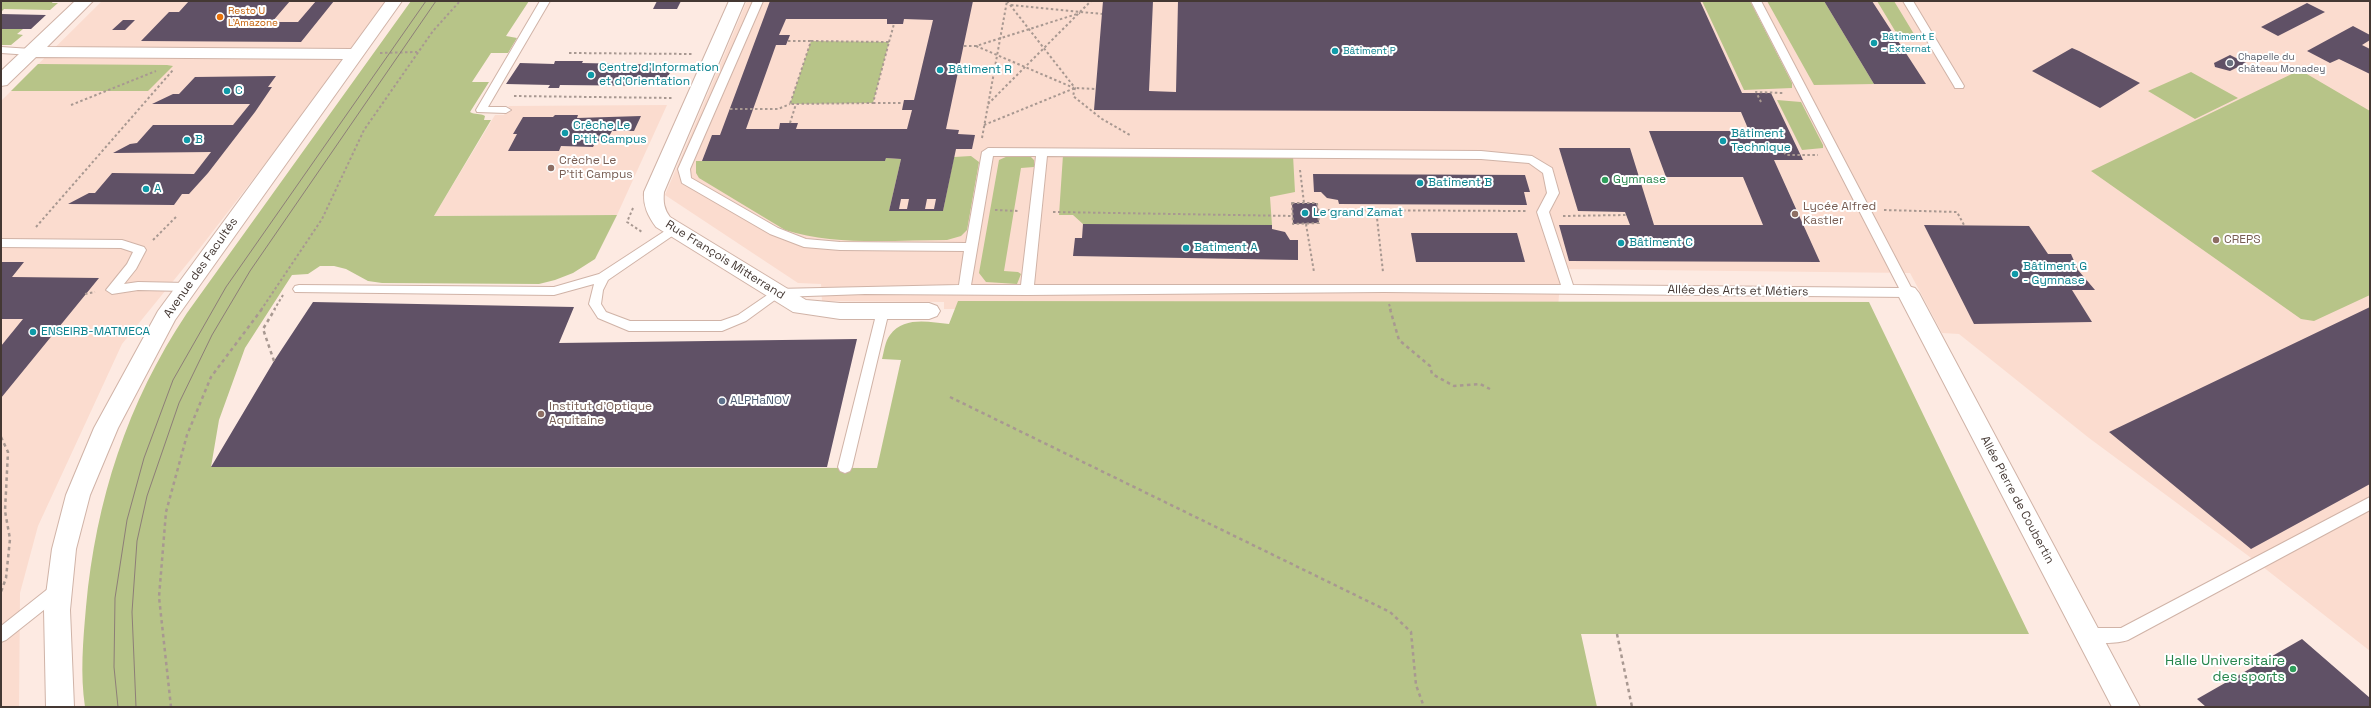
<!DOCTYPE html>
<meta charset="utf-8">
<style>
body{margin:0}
#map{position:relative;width:2371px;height:708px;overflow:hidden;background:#fdeae2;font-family:"Space Grotesk",sans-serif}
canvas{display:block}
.frame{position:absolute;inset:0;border:2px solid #443833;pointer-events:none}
</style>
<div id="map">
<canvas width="2371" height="708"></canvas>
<div class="frame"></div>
</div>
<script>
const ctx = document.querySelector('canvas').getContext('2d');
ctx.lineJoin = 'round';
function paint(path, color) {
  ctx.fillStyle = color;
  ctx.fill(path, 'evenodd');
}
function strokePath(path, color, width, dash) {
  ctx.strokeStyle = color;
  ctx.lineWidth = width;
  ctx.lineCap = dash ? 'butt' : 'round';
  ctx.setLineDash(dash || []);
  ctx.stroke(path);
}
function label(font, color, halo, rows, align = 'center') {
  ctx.font = font + ' "Space Grotesk",sans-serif';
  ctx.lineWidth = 4;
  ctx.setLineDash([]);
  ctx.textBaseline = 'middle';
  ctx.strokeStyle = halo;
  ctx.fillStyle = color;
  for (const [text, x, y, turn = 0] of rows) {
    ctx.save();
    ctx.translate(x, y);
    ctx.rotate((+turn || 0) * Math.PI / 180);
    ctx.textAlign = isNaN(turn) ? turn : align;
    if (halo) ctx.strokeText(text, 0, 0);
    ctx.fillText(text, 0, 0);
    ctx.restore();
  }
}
paint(new Path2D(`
 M102 1H391L200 248 122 344 38 526 20 593 19 707H1V101Z
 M747 1H2370V651L2258 563 2089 438 1959 334 1942 333 1910 273 1561 269 1558 308 944 309V302L822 301 821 284 798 283 665 195Z
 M667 105 617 215 434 216 495 115H504L509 106Z`), '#fbdccf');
paint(new Path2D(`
 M1 1H53L52 3H58L50 10 4 9 1 12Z
 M411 1H529L506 36 517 38 508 53H491L472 82H489L470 112C475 115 480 113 485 116L484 120H491L434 216 617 215 595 259 573 273 555 280 539 284 382 283 368 281 346 269 334 266H320L308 274 292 275 245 348 219 420 211 467 877 468 901 360 882 359C884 352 885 341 890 335 904 316 929 322 949 324L958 301 1869 302 2029 634H1581L1597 707H85C80 674 83 641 86 607 96 500 127 403 187 313Z
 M1702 1H1750L1792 83V88L1744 90Z
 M1767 1H1824L1874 84 1814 85Z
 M1877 1H1894L1917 39H1900Z
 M1 29H23L17 34 23 35 11 45H1Z
 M811 41 889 42 873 103 790 104Z
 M38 64 167 65 173 66 148 91H11Z
 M2300 70 2370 111V295L2314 321 2301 319 2091 171Z
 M2191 72 2238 98 2195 119 2148 91Z
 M1777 100 1801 102 1823 145V148L1802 150Z
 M1063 155H1293L1295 192 1270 197 1272 225 1083 224 1073 215H1059Z
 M971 156 979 162 967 230 961 236 947 240C895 240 834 246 785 230L699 178 696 173V161H885L886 158 901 159 889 211H943L954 157Z
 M1008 156 1031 157 1034 160V167L1021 168 1004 271 1018 272 1021 274 1017 284 986 282 979 273 999 160Z`), '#b7c488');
paint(new Path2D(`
 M189 1H290L272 22H298L316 1H334L301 42 141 41 169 12H179Z
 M657 1H681L677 9H653Z
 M770 1H973L946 129 959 130 958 134 975 135 972 149H956L943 211H889L901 159 886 158 885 161H702L712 135H720ZM786 19H887V24H903L904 19 933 20 914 100H904L902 110H912L907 129H796L798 123H780L779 129H746L776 45H786L790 35H779ZM901 199H909L907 209H899ZM927 199H936L934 209H925Z
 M1103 1H1153L1149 91 1176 92 1178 1H1700L1742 93H1771L1803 160H1774L1820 262 1569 261 1559 225H1630L1625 212 1578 211 1559 148H1630L1654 225H1763L1743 177H1666L1649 131H1749L1741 112 1094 110Z
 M1824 1H1872L1926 84H1874Z
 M2307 3 2325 12 2278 36 2261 27Z
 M1 14 46 15 31 29H1Z
 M123 20H135L125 30H112Z
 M2353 26 2370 35V40L2362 45 2370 49V74L2339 59 2330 63 2307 51Z
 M2072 48 2079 51 2140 83 2100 108 2032 71Z
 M2230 55 2246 63 2230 71 2215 67 2214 63Z
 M555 61H583L582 63 674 65 663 86 560 85 559 88H548L550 85 506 84 520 63 554 64Z
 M276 76 268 87H272L255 112 208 173 189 194H182L174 205 68 204 89 193H95L112 173 194 174 211 152 113 153 130 144 137 143 153 125H233L250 104H152L173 94H179L195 77Z
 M555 115H578L577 118 641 116 634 131H612L606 142 596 141 593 147 561 146 559 151H508L517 134H513L523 117H553Z
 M1313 174 1525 175 1530 192H1524L1527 205 1339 204 1338 200 1327 198 1321 192H1314Z
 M1292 203H1317L1319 223 1293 224Z
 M1083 224 1272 225V229L1285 232 1290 240H1298V260L1073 256 1075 238H1082Z
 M1924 225 2029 226 2048 254H2071L2078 270 2095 290H2072L2092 322 1974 324Z
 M1411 233H1517L1525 262H1416Z
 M1 262H24L12 277 99 278 1 398V346L23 319H1Z
 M313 302 574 307 559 343 857 339 827 467H211L274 361Z
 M2370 307V484L2251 549 2109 432Z
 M2302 639 2370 698V707H2206L2197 699Z`), '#605166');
const lane = new Path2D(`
 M540 1H550L488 107H506L511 110 506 113 477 112 476 110Z
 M753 1H763L690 169 691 178 778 228 806 239 840 242 966 243 982 152 988 148 1481 151 1532 156 1552 168 1559 193 1549 212 1573 285 1899 288 1751 1H1761L1914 293 1908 297 1384 292 1027 295 865 294 779 297 746 321 722 331H629L598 318 589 304 594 284 554 295 295 292 293 289 295 286 299 285 554 287 599 274 674 225 680 229 678 232 608 280 603 290 601 304 606 312 630 321H721L738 315 776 289 959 285 964 251 840 250 804 247 770 234 682 183 678 169ZM993 156H1036L1021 285H971ZM1047 156 1481 159 1529 163 1543 173 1547 193 1537 212 1561 285H1034Z
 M1903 1H1913L1964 86 1963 88H1955L1954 86Z
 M1 47 31 49 36 52 31 55 1 53Z
 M1 239 122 240 144 247 146 250 136 269 124 284 138 282 186 283 192 287 186 291 138 290 112 294 106 290 127 264 133 252 121 248 1 247Z
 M883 306 889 311 852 467 850 471 845 473 840 471 838 467 877 311Z
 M2370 497V510L2128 640C2117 644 2094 644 2083 640L2080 635 2083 630 2088 628H2121Z
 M59 582 64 584 67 589 64 594 6 640 1 642V626L54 584Z`);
const street = new Path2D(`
 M75 1H93L47 47 351 49 386 1H402L175 320 118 428 90 495 76 549 70 610 74 707H46L44 610 52 549 66 495 94 428 158 311 343 59 36 57 7 85 1 86V71Z
 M729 1H745L664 192C663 202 664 209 670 217L806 300 840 303H929L937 306 940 311 937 316 929 319H840L793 312 656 227C648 216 643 206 644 192Z
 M1908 286 1915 288 1919 293 2140 707H2112L1897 293 1901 288Z`);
strokePath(lane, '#d0b3a7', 2);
strokePath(street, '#d0b3a7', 2);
strokePath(new Path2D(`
 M1007 1 1075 88 1073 96 1102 119 1130 135
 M1011 5 1102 14
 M788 41H811
 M811 41 889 42 873 103 790 104Z
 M889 42 894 24
 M964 46H976L1080 13
 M976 46 1074 88
 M380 53 417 52
 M569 53 693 54
 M514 96 673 98
 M1761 102 1756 92 1783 93
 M873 103H903
 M988 104 1091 1
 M71 105 156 71
 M730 109H778L790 104
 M790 123 796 104
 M984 125 1075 88 1095 89
 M982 138 1007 1
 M1784 152 1786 155H1818
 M1300 170 1304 203
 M1292 203H1317L1319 223 1293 224Z
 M633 208 627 222 642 232
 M1376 209 1383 272
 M995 210 1018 211
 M1318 210 1526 211
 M1884 210 1957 212 1964 225
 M1053 212 1293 216
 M1563 216 1626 215
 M1306 224 1314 272
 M36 227 173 70
 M153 240 176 217
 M85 294 95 292
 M1389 304 1391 310
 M261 310 322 219 364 130 433 31 460 1
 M274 310 283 295`), '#a89891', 2, [2.5, 2.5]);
strokePath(new Path2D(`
 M1390 309 1399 340 1430 366 1432 374 1454 386 1480 384 1490 389
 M274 361 263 329 275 309
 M950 397 1390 612 1411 632 1416 685 1424 707
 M1 437 8 452 5 511 10 539 6 578 1 592
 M1617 634 1632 707
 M171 707 159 597 166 512 187 435 211 377 262 309`), '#a89891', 2.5, [3.5, 3.5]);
paint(lane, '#fff');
paint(street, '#fff');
strokePath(new Path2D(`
 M118 707 114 667 115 598 127 520 144 458 173 380 226 287 426 1
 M136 707 132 612 137 541 147 496 179 403 212 335 250 271 436 1`), '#8d7e78', 1);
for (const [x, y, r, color] of [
 [220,17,4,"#e8710a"],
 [1874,43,4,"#0f9aa8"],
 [1335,51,4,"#0f9aa8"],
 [2230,63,4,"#6b7280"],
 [940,70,4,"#0f9aa8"],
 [591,75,4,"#0f9aa8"],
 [227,91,4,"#0f9aa8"],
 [565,133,4,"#0f9aa8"],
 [187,140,4,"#0f9aa8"],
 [1723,141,4,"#0f9aa8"],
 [551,168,4,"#8d6e63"],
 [1605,180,4,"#2e9e5b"],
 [1420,183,4,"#0f9aa8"],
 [146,189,4,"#0f9aa8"],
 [1305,213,4,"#0f9aa8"],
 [1795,214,4,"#8d6e63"],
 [2216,240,4,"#8d6e63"],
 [1621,243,4,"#0f9aa8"],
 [1186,248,4,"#0f9aa8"],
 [2015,274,4,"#0f9aa8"],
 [33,332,4,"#0f9aa8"],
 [722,401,4,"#5c6f8a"],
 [541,414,4,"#8d6e63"],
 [2293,669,4,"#2e9e5b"]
]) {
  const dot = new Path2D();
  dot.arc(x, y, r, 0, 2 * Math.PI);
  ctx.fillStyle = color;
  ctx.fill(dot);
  strokePath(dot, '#fff', 1.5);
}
label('10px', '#c56008', '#fff', [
 ["Resto U",228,11],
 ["L’Amazone",228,23]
], 'left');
label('10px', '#0d838f', '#fff', [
 ["Bâtiment E",1882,37],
 ["- Externat",1882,49],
 ["Bâtiment P",1343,51]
], 'left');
label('10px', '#5b616d', '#fff', [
 ["Chapelle du",2238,57],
 ["château Monadey",2238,69]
], 'left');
label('12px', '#0d838f', '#fff', [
 ["Centre d'Information",599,68],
 ["et d'Orientation",599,82],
 ["Bâtiment R",948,70],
 ["C",235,91],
 ["Crêche Le",573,126],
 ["P'tit Campus",573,140],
 ["Bâtiment",1731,134],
 ["Technique",1731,148],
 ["B",195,140],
 ["Batiment B",1428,183],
 ["A",154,189],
 ["Le grand Zamat",1313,213],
 ["Bâtiment C",1629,243],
 ["Batiment A",1194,248],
 ["Bâtiment G",2023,267],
 ["- Gymnase",2023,281],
 ["ENSEIRB-MATMECA",41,332]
], 'left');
label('12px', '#785e54', '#fff', [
 ["Crèche Le",559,161],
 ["P'tit Campus",559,175],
 ["Lycée Alfred",1803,207],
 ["Kastler",1803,221],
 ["CREPS",2224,240],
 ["Institut d'Optique",549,407],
 ["Aquitaine",549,421]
], 'left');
label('12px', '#27864d', '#fff', [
 ["Gymnase",1613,180]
], 'left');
label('12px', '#443833', '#fff', [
 ["Rue François Mitterrand",725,260,32],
 ["Avenue des Facultés",201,268,-55],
 ["Allée des Arts et Métiers",1738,291,1],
 ["Allée Pierre de Coubertin",2017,500,62]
]);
label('12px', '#4e5e75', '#fff', [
 ["ALPHaNOV",730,401]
], 'left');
label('14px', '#27864d', '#fff', [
 ["Halle Universitaire",2285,661],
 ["des sports",2285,677]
], 'right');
</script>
